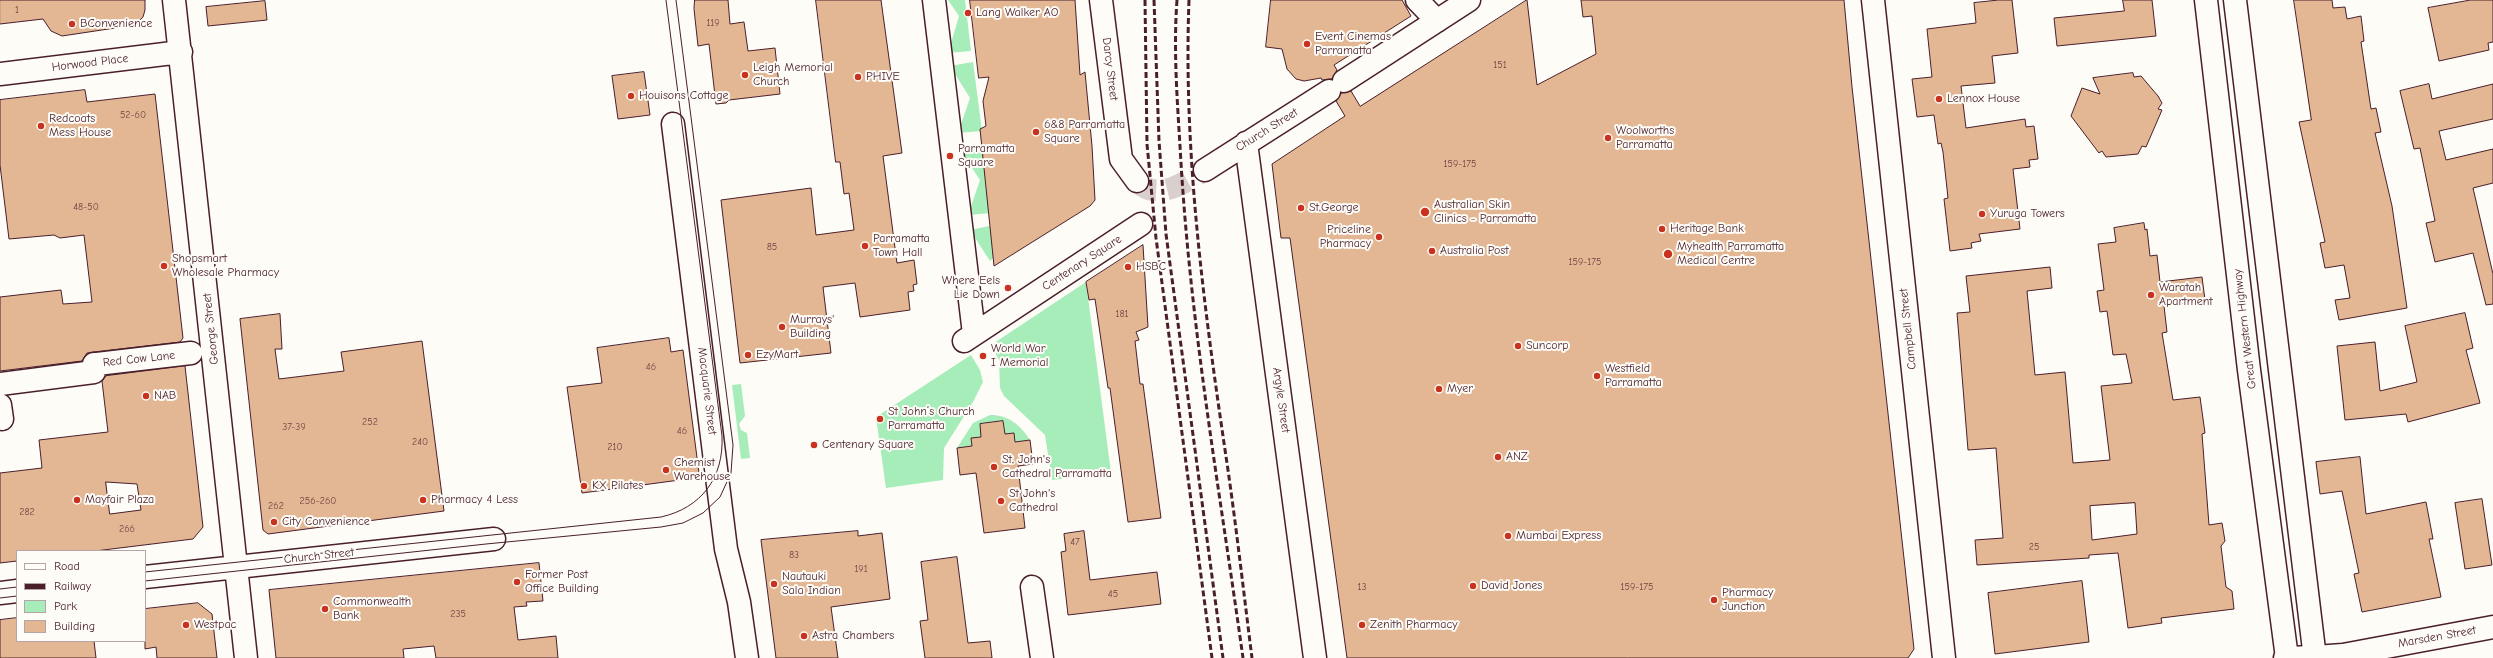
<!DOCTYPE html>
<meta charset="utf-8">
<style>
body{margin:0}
#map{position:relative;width:2493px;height:658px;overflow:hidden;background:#fdfcf7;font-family:"Comic Neue",sans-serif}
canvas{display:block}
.legend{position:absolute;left:16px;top:550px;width:130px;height:92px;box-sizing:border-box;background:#fdfcf7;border:1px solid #b5a4a5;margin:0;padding:5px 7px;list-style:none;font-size:12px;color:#4a1f2b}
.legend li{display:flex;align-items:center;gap:8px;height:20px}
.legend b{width:20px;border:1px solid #b5a4a5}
</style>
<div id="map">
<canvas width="2493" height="658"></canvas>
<ul class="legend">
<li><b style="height:5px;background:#fdfcf7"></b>Road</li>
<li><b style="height:5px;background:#4a1f2b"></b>Railway</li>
<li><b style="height:11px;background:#a7edb9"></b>Park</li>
<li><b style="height:11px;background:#e3b793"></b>Building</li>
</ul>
</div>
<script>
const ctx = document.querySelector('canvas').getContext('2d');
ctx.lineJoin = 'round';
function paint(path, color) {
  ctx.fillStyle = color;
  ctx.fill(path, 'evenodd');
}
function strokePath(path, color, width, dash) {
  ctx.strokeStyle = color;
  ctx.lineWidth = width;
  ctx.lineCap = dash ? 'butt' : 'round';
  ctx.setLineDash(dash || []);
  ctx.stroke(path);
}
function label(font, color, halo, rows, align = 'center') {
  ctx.font = font + ' "Comic Neue",sans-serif';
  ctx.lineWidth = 4;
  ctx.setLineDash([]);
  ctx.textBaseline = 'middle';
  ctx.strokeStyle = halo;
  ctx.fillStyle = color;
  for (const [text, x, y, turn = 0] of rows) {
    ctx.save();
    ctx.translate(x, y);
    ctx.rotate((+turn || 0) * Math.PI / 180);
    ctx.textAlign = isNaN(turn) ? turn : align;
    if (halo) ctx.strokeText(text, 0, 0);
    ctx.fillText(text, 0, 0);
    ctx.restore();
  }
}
paint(new Path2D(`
 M948 0H965L971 51 948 53 959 16Z
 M973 62 982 131 958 133 970 98 950 66Z
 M984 144 991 213 968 215 980 180 959 148Z
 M989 226 993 229 997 255 990 261 970 230Z
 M1086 282 1111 473 1052 480 1045 435 1004 396 1000 388 999 360 991 345Z
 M971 355 980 370 983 382 973 402 944 448 943 480 886 488 876 417Z
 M741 384 745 416 739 424 741 430 747 433 750 458 741 459 732 385Z
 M990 415C1009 415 1020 425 1030 440L1015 442 1014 433 1005 434 1003 421 980 424 981 437 972 438V446L957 448 973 423Z`), '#a7edb9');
const building = new Path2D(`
 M0 0H145V10L143 17 135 25 62 36 51 31 43 19 0 24Z
 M695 0H728L730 24 744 22 748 51 775 48 780 94 729 100 726 103 716 104 709 44 698 46 694 9Z
 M816 0H881L902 153 883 156 897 263 914 260 917 284 913 285 914 291 908 292 910 310 860 317 855 283 823 287 831 353 740 363 721 200 811 188 816 235 854 230 849 193 844 194 840 162H836Z
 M970 0H1075L1080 75 1085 72 1092 146 1095 200 1090 206 994 266 980 129 986 126 983 101 989 77 979 78Z
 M1271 0H1402L1411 16 1334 65 1337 70 1332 79 1322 80 1321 78 1304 81 1296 79 1287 69 1282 49 1266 47Z
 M1527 0 1537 85 1596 54 1592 16 1583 17 1581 0H1844L1852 87 1914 649 1908 658H1347L1290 238H1281L1272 164 1345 116 1336 101 1341 93 1351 91 1360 106Z
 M1999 0H2012L2018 53 1992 56 1995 83 1961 86 1966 128 2025 119 2026 127 2034 126 2038 159 2029 160 2030 167 2013 169 2020 229 1979 234 1981 241 1971 243 1972 248 1950 251 1944 199 1948 198 1943 152 1941 143 1938 144 1934 115 1917 117 1912 79 1932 77 1927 29 1976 23 1974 3Z
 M2123 0H2152L2156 36 2057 46 2054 18 2124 11Z
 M2294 0H2332L2333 8 2345 7 2347 19 2361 16 2364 41 2361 42 2371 109 2376 108 2381 132 2375 133 2392 206 2407 308 2339 320 2335 300 2350 298 2344 265 2325 268 2320 243 2325 242 2299 122 2311 120Z
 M2471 0H2493V42L2488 43 2489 50 2439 61 2428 8Z
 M265 1 267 20 208 26 206 7Z
 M644 72 650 115 618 119 612 76Z
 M2133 73 2134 77 2141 76 2158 96 2162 103 2158 109 2162 110 2146 147 2142 146 2138 154 2106 157 2102 151 2099 153 2071 116 2082 88 2100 94 2093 78Z
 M2429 84 2432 99 2493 84V119L2439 131 2446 160 2493 149V183L2473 188 2493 274V304L2486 305 2473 253 2435 262 2426 223 2435 221 2420 148 2414 149 2400 91Z
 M85 90 87 102 155 94 183 338 180 342 94 352 87 353 82 361 0 371V297L61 290 63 304 92 302 84 235 60 238 54 235 9 239 0 165V100Z
 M2144 223 2145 230 2147 229 2150 256 2157 255 2160 282 2202 277 2205 300 2164 306 2167 332 2162 333 2173 400 2200 397 2205 433 2202 434 2209 525 2222 523 2225 541 2221 546 2226 587 2232 591 2234 609 2161 618 2162 623 2128 628 2118 553 2089 555V558L1977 565 1975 540 2003 538 1996 448 1968 450 1957 313 1970 312 1966 276 2050 267 2052 288 2027 291 2035 375 2065 372 2073 463 2110 460 2101 386 2132 383 2126 354 2113 355 2107 311 2100 312 2097 291 2104 290 2098 244 2116 242 2114 228ZM2135 503 2137 534 2092 540 2090 506Z
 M1143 245 1148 327 1136 332 1139 340 1135 341 1140 384H1143L1161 518 1128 522 1110 388H1108L1095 299 1089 300 1086 282Z
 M2465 313 2473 348 2466 350 2480 403 2408 422 2406 414 2345 420 2337 346 2375 342 2380 391 2417 382 2405 326Z
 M280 314 282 349H275L279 379 344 371 341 352 422 341 444 511 268 534 263 530 240 319Z
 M669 338 671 352 683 350 699 473 695 478 582 493 567 387 602 383 597 348Z
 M185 366 203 527 193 539 95 551H17V561L0 563V473L42 468 39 440 108 432 102 381 106 376ZM106 482 137 484 141 510 110 514Z
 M1003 421 1005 434 1014 433 1015 442 1030 440 1033 464 1018 466 1025 528 984 533 976 473 960 475 957 448 972 446 971 438 981 437 980 424Z
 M2360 457 2366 514 2426 502 2433 539H2429L2441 597 2362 612 2354 574 2359 573 2342 491 2320 494 2316 462Z
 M2482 499 2492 565 2465 569 2455 503Z
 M858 531V536L882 533 890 599 831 607 838 658H776L761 540Z
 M1084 531 1090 580 1157 572 1161 604 1068 615 1061 552 1066 551 1064 534Z
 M957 557 968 643 990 641 992 658H925L920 621 928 620 921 562Z
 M539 563 543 601 526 602 527 606 514 607 518 640 556 636 558 658H436L434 646 403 649 404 658H276L269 590Z
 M2082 581 2089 642 1995 654 1988 593Z
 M198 603 212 614 217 658H157L156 647 145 649V609Z
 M17 618V641H94L96 658H0V620Z`);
paint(building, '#e3b793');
strokePath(building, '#4a1f2b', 1);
strokePath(new Path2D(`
 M1137 181C1157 203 1185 182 1205 170`), '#d9d0ce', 22, [22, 11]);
const minor = new Path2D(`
 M174 0 246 658
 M934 0 974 334
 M1101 0 1121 159 1137 181
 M1417 0 1437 21
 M0 74 181 52
 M1344 81 1469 0
 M673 124 726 549 739 602 747 658
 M1246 143 1315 658
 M1205 170 1329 91
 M964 341 1141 224
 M0 384 94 372V364H97L191 353
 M0 405 2 419
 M145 577 494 539
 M1032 587 1042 658
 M0 593 17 591
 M2315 657 2343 655 2493 627`);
const major = new Path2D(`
 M1873 0 1944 658
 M2285 658 2315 657`);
const highway = new Path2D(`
 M2206 0 2249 370 2287 658
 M2235 0 2315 658`);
strokePath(minor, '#4a1f2b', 25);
strokePath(major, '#4a1f2b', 25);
strokePath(highway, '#4a1f2b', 25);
strokePath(minor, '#fdfcf7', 22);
strokePath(major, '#fdfcf7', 22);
strokePath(highway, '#fdfcf7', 22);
strokePath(new Path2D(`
 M145 572 661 517C701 508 724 478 722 436L666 0
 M145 581 486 544 661 527 683 523 703 513 720 497 731 473 733 445 676 0
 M0 589 17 587
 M0 598 17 596`), '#4a1f2b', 1);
strokePath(new Path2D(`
 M1145 0 1147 144 1156 238 1212 658
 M1154 0 1159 141 1166 234 1223 658
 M1177 0C1173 54 1178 109 1181 163 1191 329 1220 493 1243 658
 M1189 0C1183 157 1205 315 1228 470 1237 533 1244 595 1252 658`), '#4a1f2b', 3, [6, 3]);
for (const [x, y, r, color] of [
 [968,13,4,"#c8321e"],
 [72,24,4,"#c8321e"],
 [1307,44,4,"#c8321e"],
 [745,75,4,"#c8321e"],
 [858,77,4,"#c8321e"],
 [631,96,4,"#c8321e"],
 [1939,99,4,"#c8321e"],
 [41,126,4,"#c8321e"],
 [1036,132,4,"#c8321e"],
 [1608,138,4,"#c8321e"],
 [950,156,4,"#c8321e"],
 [1301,208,4,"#c8321e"],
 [1425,212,5,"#c8321e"],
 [1982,214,4,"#c8321e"],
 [1662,229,4,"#c8321e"],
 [1379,237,4,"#c8321e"],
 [865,246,4,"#c8321e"],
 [1432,251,4,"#c8321e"],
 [1668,254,5,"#c8321e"],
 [164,266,4,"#c8321e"],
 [1128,267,4,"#c8321e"],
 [1008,288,4,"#c8321e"],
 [2151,295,4,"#c8321e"],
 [782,327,4,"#c8321e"],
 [1518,346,4,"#c8321e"],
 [748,355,4,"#c8321e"],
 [983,356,4,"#c8321e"],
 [1597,376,4,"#c8321e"],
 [1439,389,4,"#c8321e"],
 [146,396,4,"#c8321e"],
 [880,419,4,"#c8321e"],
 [814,445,4,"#c8321e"],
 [1498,457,4,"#c8321e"],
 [994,467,4,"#c8321e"],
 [666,470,4,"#c8321e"],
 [584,486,4,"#c8321e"],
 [77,500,4,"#c8321e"],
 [423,500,4,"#c8321e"],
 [1001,501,4,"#c8321e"],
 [274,522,4,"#c8321e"],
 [1508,536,4,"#c8321e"],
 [517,582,4,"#c8321e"],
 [774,584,4,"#c8321e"],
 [1473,586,4,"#c8321e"],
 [1714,600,4,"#c8321e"],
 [325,609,4,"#c8321e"],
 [186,625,4,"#c8321e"],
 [1362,625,4,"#c8321e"],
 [804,636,4,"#c8321e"]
]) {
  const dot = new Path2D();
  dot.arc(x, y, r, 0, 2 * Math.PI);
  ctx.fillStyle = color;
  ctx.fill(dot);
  strokePath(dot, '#fdfcf7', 1.5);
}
label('10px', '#704545', null, [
 ["1",17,10],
 ["119",713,23],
 ["151",1500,65],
 ["52-60",133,115],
 ["159-175",1460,164],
 ["48-50",86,207],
 ["85",772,247],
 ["159-175",1585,262],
 ["181",1122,314],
 ["46",651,367],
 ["252",370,422],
 ["37-39",294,427],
 ["46",682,431],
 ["240",420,442],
 ["210",615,447],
 ["256-260",318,501],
 ["262",276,506],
 ["282",27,512],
 ["266",127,529],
 ["47",1075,542],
 ["25",2034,547],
 ["83",794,555],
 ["191",861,569],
 ["13",1362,587],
 ["159-175",1637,587],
 ["45",1113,594],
 ["235",458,614]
]);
label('12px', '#4a1f2b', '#fdfcf7', [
 ["Lang Walker AO",976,13],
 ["BConvenience",80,24],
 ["Event Cinemas",1315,37],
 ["Parramatta",1315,51],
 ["Leigh Memorial",753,68],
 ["Church",753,82],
 ["PHIVE",866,77],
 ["Houisons Cottage",639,96],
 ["Lennox House",1947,99],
 ["Redcoats",49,119],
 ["Mess House",49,133],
 ["6&8 Parramatta",1044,125],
 ["Square",1044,139],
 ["Woolworths",1616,131],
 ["Parramatta",1616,145],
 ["Parramatta",958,149],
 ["Square",958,163],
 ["Australian Skin",1434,205],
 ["Clinics - Parramatta",1434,219],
 ["St.George",1309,208],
 ["Yuruga Towers",1990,214],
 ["Heritage Bank",1670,229],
 ["Priceline",1371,230,"right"],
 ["Pharmacy",1371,244,"right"],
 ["Parramatta",873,239],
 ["Town Hall",873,253],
 ["Myhealth Parramatta",1677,247],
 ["Medical Centre",1677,261],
 ["Australia Post",1440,251],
 ["Shopsmart",172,259],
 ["Wholesale Pharmacy",172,273],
 ["HSBC",1136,267],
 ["Where Eels",1000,281,"right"],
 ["Lie Down",1000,295,"right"],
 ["Waratah",2159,288],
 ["Apartment",2159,302],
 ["Murrays'",790,320],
 ["Building",790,334],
 ["Suncorp",1526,346],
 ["World War",991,349],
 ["I Memorial",991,363],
 ["EzyMart",756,355],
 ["Westfield",1605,369],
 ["Parramatta",1605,383],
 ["Myer",1447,389],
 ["NAB",154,396],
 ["St John’s Church",888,412],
 ["Parramatta",888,426],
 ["Centenary Square",822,445],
 ["ANZ",1506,457],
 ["St. John's",1002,460],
 ["Cathedral Parramatta",1002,474],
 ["Chemist",674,463],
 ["Warehouse",674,477],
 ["KX Pilates",592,486],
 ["St John's",1009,494],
 ["Cathedral",1009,508],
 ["Mayfair Plaza",85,500],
 ["Pharmacy 4 Less",431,500],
 ["City Convenience",282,522],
 ["Mumbai Express",1516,536],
 ["Former Post",525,575],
 ["Office Building",525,589],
 ["Nautauki",782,577],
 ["Sala Indian",782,591],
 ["David Jones",1481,586],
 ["Pharmacy",1722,593],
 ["Junction",1722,607],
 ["Commonwealth",333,602],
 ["Bank",333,616],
 ["Westpac",194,625],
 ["Zenith Pharmacy",1370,625],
 ["Astra Chambers",812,636]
], 'left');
label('12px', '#4a1f2b', '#fdfcf7', [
 ["Horwood Place",90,63,-7],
 ["Darcy Street",1110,69,83],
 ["Church Street",1267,130,-32],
 ["Centenary Square",1082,263,-33],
 ["George Street",211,329,-96],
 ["Campbell Street",1908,329,-96],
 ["Great Western Highway",2245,329,-97],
 ["Red Cow Lane",139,359,-6],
 ["Macquarie Street",707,391,83],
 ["Argyle Street",1281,400,82],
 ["Church Street",319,556,-6],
 ["Marsden Street",2437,637,-10]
]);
</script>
